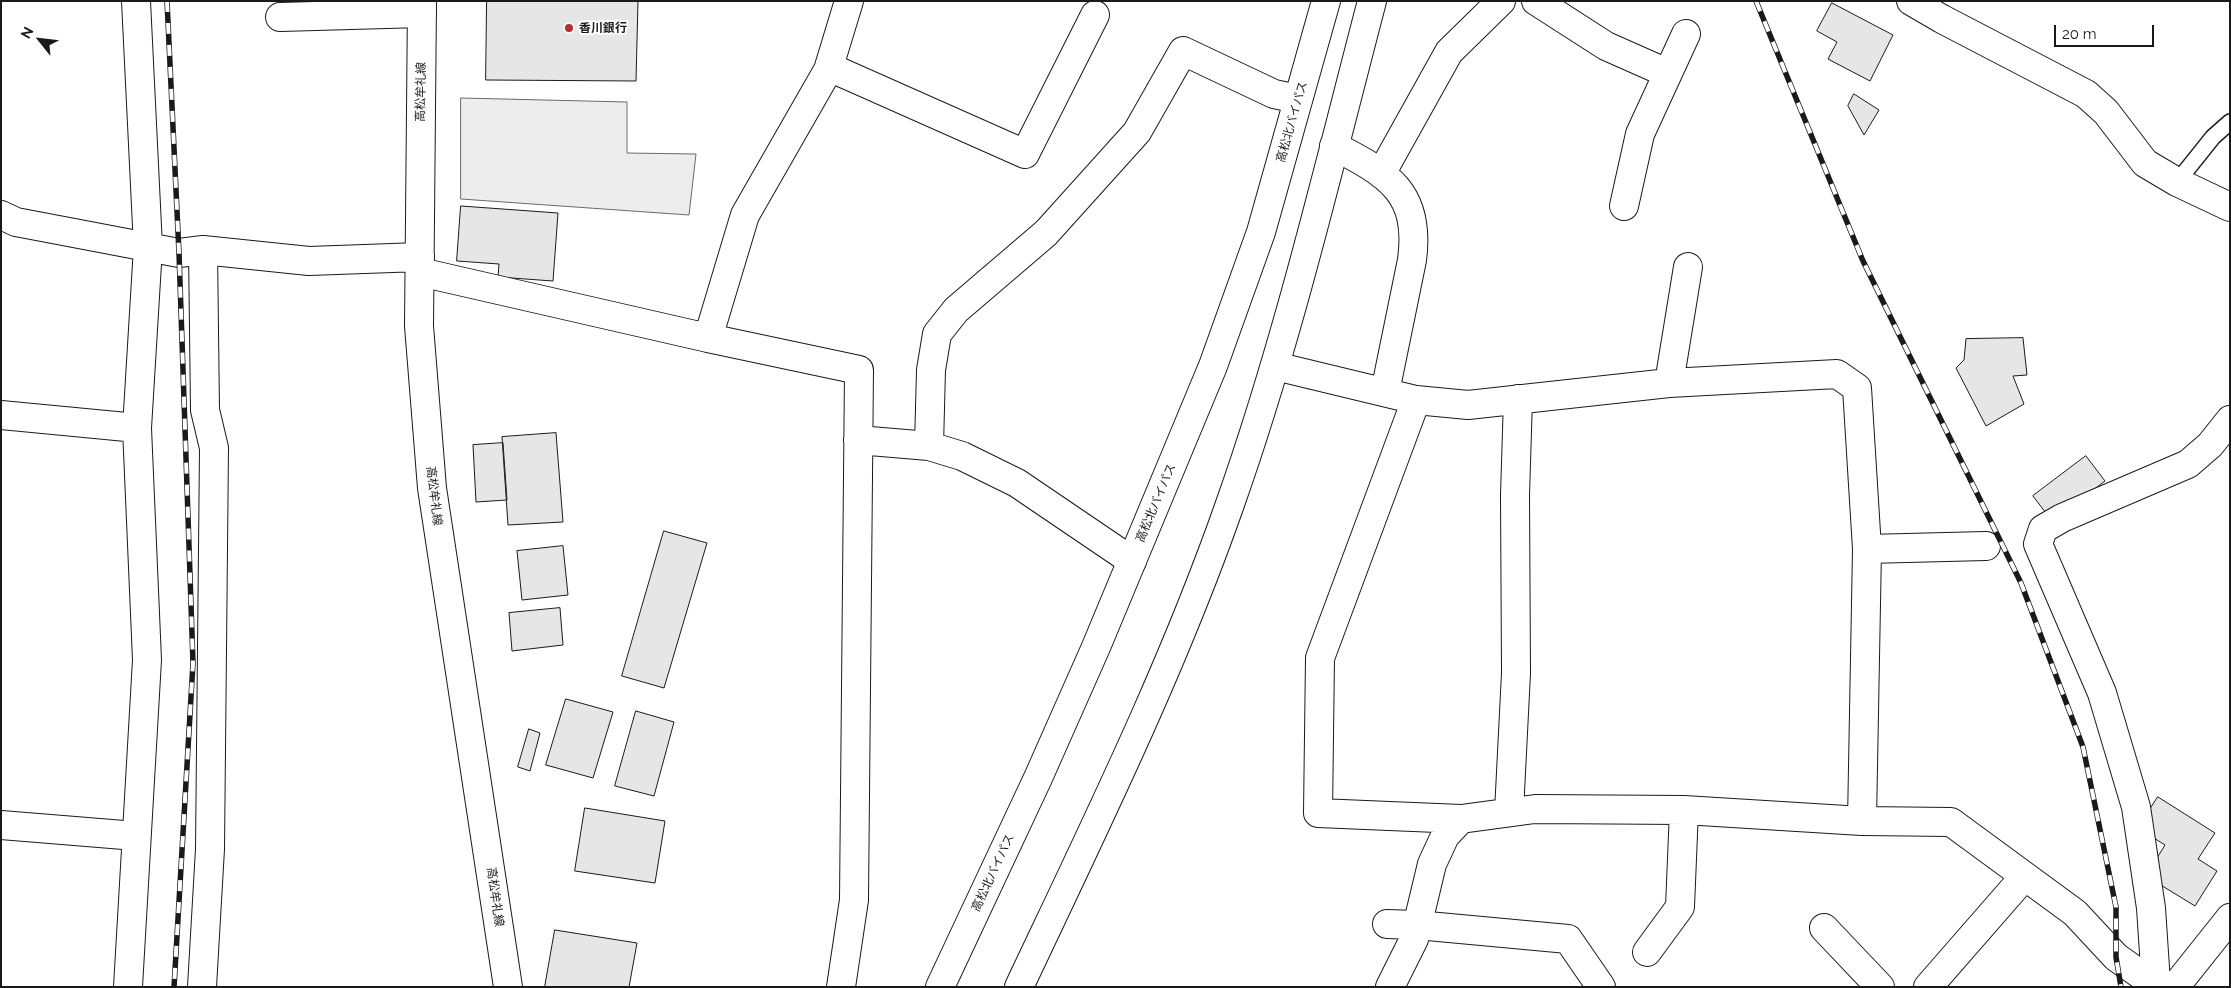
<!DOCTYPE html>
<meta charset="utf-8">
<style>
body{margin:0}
#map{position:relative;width:2231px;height:988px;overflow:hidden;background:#fff;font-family:Raleway,sans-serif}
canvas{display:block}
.frame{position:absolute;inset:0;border:2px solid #1a1a1a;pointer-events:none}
.north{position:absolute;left:15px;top:15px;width:50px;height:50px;-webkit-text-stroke:4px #fff;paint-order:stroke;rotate:299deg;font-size:14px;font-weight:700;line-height:20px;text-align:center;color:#1a1a1a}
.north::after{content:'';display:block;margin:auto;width:18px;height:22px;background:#1a1a1a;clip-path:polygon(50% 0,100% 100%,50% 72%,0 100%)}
.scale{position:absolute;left:2054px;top:25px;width:100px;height:22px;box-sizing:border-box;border:2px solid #1a1a1a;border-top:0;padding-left:6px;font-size:15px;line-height:18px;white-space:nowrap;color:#1a1a1a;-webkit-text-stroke:4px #fff;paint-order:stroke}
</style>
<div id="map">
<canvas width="2231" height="988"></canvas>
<div class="frame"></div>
<div class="north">N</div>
<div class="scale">20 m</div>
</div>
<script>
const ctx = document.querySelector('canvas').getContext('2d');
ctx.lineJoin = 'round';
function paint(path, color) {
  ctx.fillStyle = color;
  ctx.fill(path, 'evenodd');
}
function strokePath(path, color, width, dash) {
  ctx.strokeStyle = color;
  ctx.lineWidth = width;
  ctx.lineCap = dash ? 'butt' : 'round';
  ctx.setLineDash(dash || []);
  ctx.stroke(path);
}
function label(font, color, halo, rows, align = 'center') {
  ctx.font = font + ' Raleway,"Noto Sans JP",sans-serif';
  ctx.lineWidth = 4;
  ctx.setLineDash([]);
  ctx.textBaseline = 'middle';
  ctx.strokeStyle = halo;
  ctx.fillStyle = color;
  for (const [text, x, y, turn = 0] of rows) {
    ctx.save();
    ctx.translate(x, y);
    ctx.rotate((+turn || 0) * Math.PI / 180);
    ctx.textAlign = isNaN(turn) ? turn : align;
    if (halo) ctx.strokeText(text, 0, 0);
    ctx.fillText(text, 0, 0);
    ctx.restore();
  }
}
const parking = new Path2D(`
 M461 98 627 102V153L696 154 689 215 461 199Z`);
paint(parking, '#ededed');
strokePath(parking, '#6a6a6a', 1);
const building = new Path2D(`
 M487 1H638L636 81 486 80Z
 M1832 3 1893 35 1870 81 1828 59 1837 42 1817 31Z
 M1854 94 1879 110 1864 135 1848 106Z
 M461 206 558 213 553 281 498 277 499 264 457 261Z
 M2023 338 2027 375 2013 376 2024 404 1986 426 1956 368 1964 360 1966 339Z
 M556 433 563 522 508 525 502 437Z
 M503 443 507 500 476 502 473 445Z
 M2086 456 2105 481 2052 521 2033 496Z
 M664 531 707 543 664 688 622 676Z
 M563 546 568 595 522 600 517 551Z
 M560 608 563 645 512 651 509 613Z
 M566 699 613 712 593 778 546 765Z
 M636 711 674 722 654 796 615 786Z
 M529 729 540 733 530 771 518 767Z
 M2158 797 2215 833 2198 859 2217 871 2195 906 2146 876 2165 845 2138 828Z
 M585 808 665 821 655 883 575 871Z
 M555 930 637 943 629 987H545Z`);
paint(building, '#e6e6e6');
strokePath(building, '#1a1a1a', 1);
const service = new Path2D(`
 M2177 182 2213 137 2230 122`);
const minor = new Path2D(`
 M1536 1 1606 46 1667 73
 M1911 1 1942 19 2086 94 2106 112 2145 163 2177 182 2230 207
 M280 17 422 13
 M829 67 1025 154 1095 15
 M1334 146C1388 174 1421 192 1412 260L1385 392
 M1381 174 1449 52 1501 1
 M1624 206 1640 134 1686 34
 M1 215 16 222 179 253 203 250 309 261 420 257
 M420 272 708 338 745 215 828 70 849 1
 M708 338 859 370 854 900 841 987
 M1275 366 1416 400 1468 405 1669 383 1837 374 1857 388 1867 549 1862 821
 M1669 383 1688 267
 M1416 400 1320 658 1318 813 1461 819
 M1 415 137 428
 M858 440 929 446 962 456 1017 483 1132 561
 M929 446 931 370 937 334 956 310 1046 233 1137 132 1183 51 1274 94 1298 99
 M1867 549 1986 546
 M1509 812 1516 673 1515 495 1518 399
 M1 825 136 836
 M1387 924 1417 925 1568 939 1601 987
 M1824 928 1880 987
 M1647 952 1680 907 1684 810
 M2156 983 2151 908 2136 807 2102 693 2038 544 2043 529 2062 518 2188 464 2210 445 2230 420
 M128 987 147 660 137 428 148 247 136 1
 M202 987 210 849 214 448 205 410 203 250
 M1390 987 1414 939 1432 864 1445 836 1461 819 1535 809 1684 810 1862 821 1951 822 2075 913 2116 957 2158 987
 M1928 987 2024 877
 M2175 987 2230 918`);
const primary = new Path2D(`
 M422 1 419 326 432 488 508 987`);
const trunk = new Path2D(`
 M940 987 1038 778 1096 647 1213 366 1261 232 1326 1
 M1019 987C1094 828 1172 670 1230 504 1288 340 1328 169 1372 1`);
strokePath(service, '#1a1a1a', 18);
strokePath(minor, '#1a1a1a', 30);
strokePath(primary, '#1a1a1a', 30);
strokePath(trunk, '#1a1a1a', 30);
strokePath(service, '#fff', 15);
strokePath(minor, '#fff', 28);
strokePath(primary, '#fff', 28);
strokePath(trunk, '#fff', 28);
const rail = new Path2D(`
 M167 1 179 253 193 663 174 987
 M1756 1 1863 261 2021 583 2083 747 2116 907V957L2121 987`);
strokePath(rail, '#1a1a1a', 5.5);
strokePath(rail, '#fff', 4, [11]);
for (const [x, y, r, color] of [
 [569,28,5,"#c62828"]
]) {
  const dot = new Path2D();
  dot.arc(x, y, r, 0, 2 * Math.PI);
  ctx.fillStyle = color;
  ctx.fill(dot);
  strokePath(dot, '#fff', 2);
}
label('bold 12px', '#1a1a1a', '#fff', [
 ["香川銀行",579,28]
], 'left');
label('12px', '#1a1a1a', '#fff', [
 ["高松牟礼線",421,92,-89],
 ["高松北バイパス",1292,122,-74],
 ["高松牟礼線",434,496,83],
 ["高松北バイパス",1156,503,-67],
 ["高松北バイパス",993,873,-65],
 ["高松牟礼線",495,897,82]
]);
</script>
